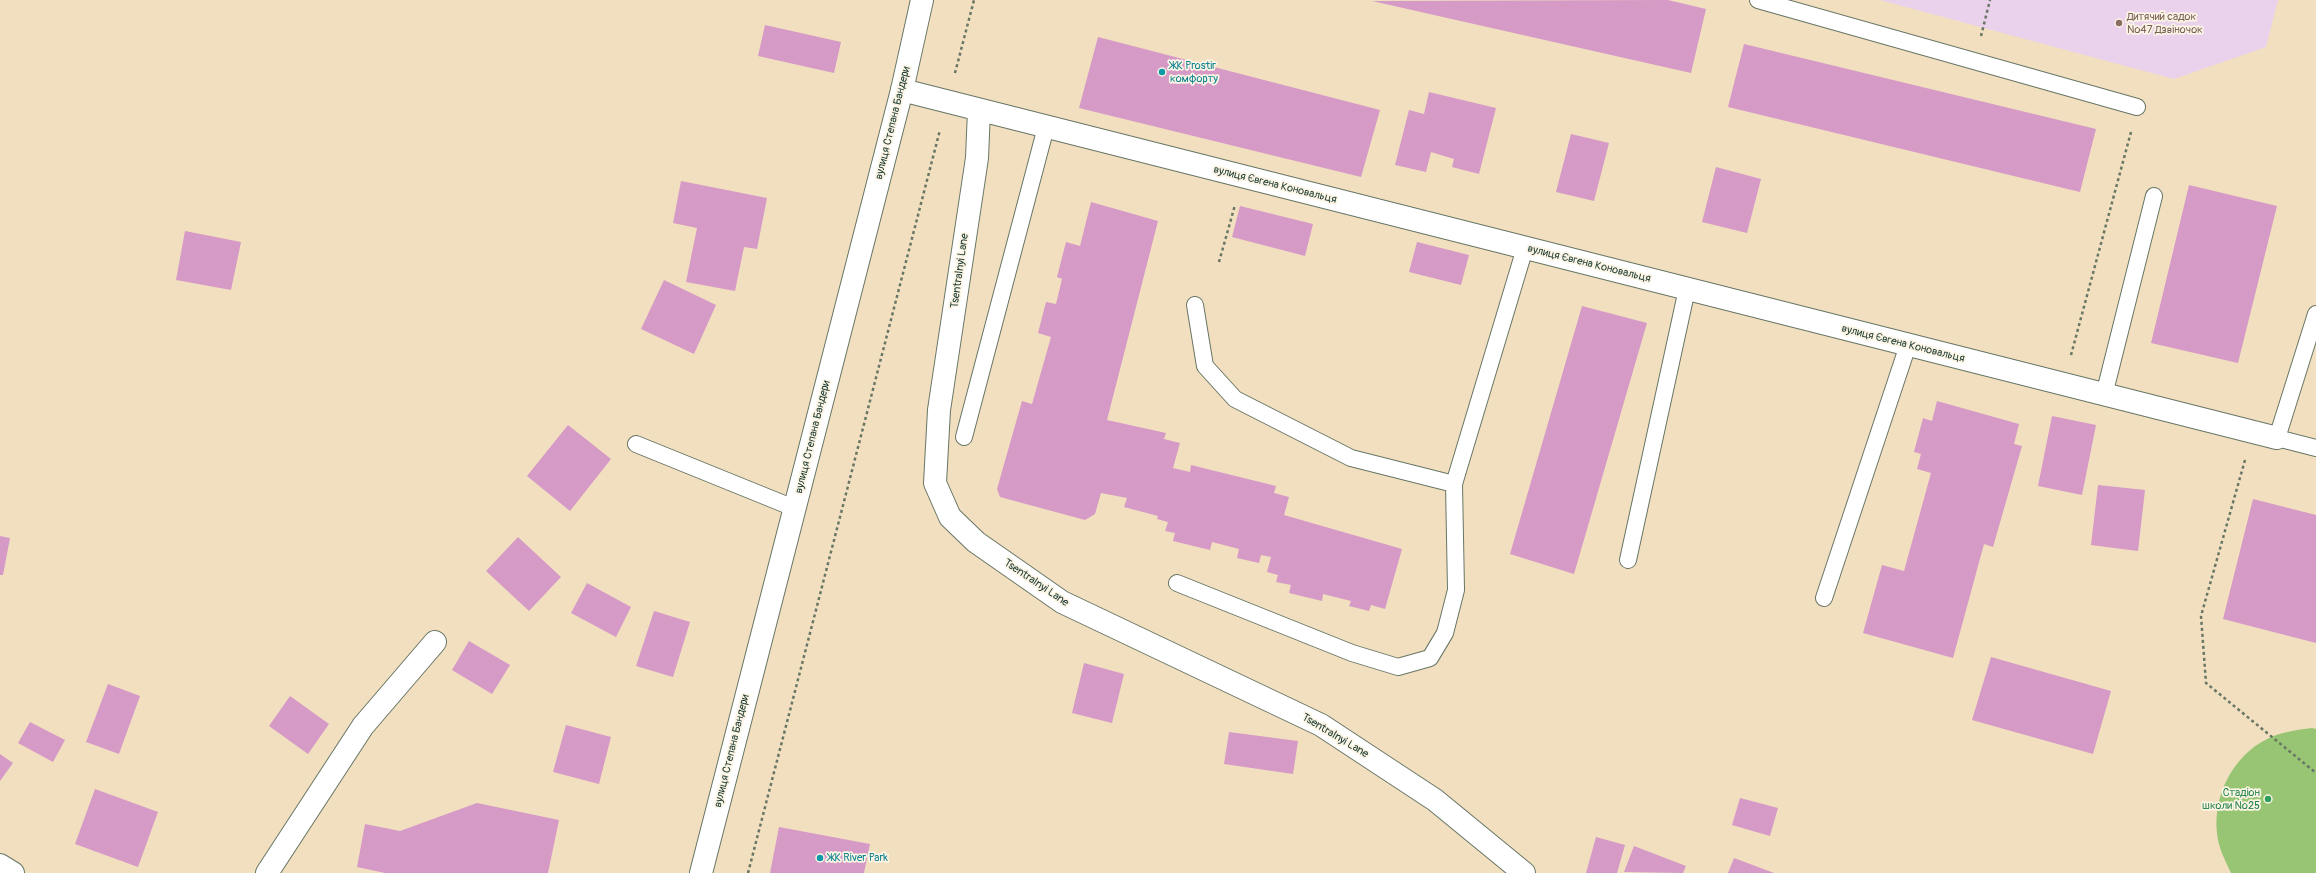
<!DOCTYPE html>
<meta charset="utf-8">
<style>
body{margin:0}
canvas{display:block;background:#f1dfc0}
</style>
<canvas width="2316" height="873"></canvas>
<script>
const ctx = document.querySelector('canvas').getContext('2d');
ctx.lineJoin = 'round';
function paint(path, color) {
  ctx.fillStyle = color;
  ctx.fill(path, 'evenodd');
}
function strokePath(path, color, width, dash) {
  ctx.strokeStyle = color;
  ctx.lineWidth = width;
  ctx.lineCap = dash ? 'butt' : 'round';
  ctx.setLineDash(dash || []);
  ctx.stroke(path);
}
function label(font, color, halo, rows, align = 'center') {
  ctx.font = font + ' Pangolin,sans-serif';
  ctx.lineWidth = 3.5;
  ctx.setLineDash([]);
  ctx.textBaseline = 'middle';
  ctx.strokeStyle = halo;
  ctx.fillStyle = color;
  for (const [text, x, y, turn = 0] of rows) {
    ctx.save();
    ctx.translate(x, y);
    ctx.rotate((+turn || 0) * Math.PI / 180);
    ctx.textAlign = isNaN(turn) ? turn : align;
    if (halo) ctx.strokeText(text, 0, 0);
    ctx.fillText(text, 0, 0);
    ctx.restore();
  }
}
paint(new Path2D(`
 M1880 0H2278L2266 47 2174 79Z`), '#ead1ec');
paint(new Path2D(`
 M2312 728 2316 729V873H2231C2225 860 2218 847 2217 833 2213 795 2233 756 2267 739 2281 732 2296 730 2312 728Z`), '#97c574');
paint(new Path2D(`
 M1668 0 1706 9 1691 73 1372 1Z
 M765 25 841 42 834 73 758 56Z
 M1098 37 1380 110 1361 177 1079 108Z
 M1744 44 2096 129 2080 192 1728 107Z
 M1429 92 1496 108 1479 174 1452 167 1454 159 1431 152 1426 172 1395 165 1409 110 1424 114Z
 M1571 134 1609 143 1594 201 1556 192Z
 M1716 167 1761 179 1747 233 1702 222Z
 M681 181 767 198 757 249 744 247 735 291 686 282 697 228 673 223Z
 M2189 185 2277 206 2238 363 2151 343Z
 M1091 202 1158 221 1107 420 1166 433 1164 439 1180 443 1173 468 1190 472 1191 465 1276 486 1274 493 1289 497 1284 515 1402 549 1385 609 1371 605 1369 611 1349 606 1351 601 1323 594 1322 601 1289 593 1291 585 1276 582 1278 575 1267 572 1271 557 1261 555 1259 563 1237 558 1239 549 1212 542 1210 550 1173 541 1175 533 1165 531 1168 522 1157 519 1158 516 1124 507 1127 498 1101 493 1095 514 1085 520 1000 497 997 489 1022 401 1032 404 1051 337 1038 333 1046 302 1056 304 1062 279 1057 277 1066 242 1080 246Z
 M1240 206 1313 224 1305 256 1232 237Z
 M185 231 241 242 231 290 176 280Z
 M1417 242 1469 255 1461 285 1409 272Z
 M664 280 716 305 694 354 641 329Z
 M1582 306 1647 323 1574 574 1510 554Z
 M1937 401 2019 424 2014 444 2022 446 1993 547 1984 544 1953 658 1863 633 1882 565 1904 571 1931 473 1917 469 1921 454 1914 452 1923 418 1932 421Z
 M2052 416 2096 425 2082 495 2038 486Z
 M568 425 611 459 570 511 527 476Z
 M2098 485 2145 490 2138 551 2091 545Z
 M2253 499 2316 515V643L2223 619Z
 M0 536 10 538 3 575H0Z
 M518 537 561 577 529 611 486 571Z
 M587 583 631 607 616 637 571 613Z
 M654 611 690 622 673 677 636 666Z
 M469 641 510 665 492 694 452 670Z
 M1991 657 2111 691 2093 754 1972 720Z
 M1084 663 1124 674 1112 723 1072 713Z
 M108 684 140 696 119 754 86 742Z
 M290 696 329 724 308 754 269 726Z
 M30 722 65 740 53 762 18 743Z
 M566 725 611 737 599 784 553 772Z
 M1229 732 1298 741 1293 774 1224 764Z
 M0 754 13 763 0 781Z
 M95 789 158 812 138 867 75 844Z
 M1740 798 1778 808 1770 836 1732 825Z
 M477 803 559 820 548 873H385L357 867 365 824 400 831Z
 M779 827 870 844 864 873H770Z
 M1596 837 1625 845 1617 873H1586Z
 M1634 846 1686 866 1683 873 1624 872Z
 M1734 858 1774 873H1728Z`), '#d69ac6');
const lane = new Path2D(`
 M1758 0 2137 107
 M1195 305 1205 366 1235 399 1351 458 1454 484 1525 248
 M2316 314 2277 438 2316 448
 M2104 395 2154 196
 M964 437 1046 127
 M636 444 794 508
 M1628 560 1687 289
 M1177 583 1352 653 1398 667 1430 658 1445 633 1456 590 1454 484
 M1824 598 1908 345`);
const street = new Path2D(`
 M902 90 2277 438
 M979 110 977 158 939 410 935 483 950 517 976 542 1062 602 1321 725 1435 800 1524 873
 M0 865 13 873
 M267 873 363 726 435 642`);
const primary = new Path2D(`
 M701 873 902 90 922 0`);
strokePath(lane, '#687665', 18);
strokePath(street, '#687665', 24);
strokePath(primary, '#687665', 24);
strokePath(new Path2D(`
 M1981 36 1990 0
 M955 73 974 0
 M1219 262 1235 205
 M2071 355 2131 132
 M2245 460 2201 616 2206 683 2316 773
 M748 873 940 130`), '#687665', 2.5, [3, 3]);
strokePath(lane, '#fff', 16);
strokePath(street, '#fff', 22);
strokePath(primary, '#fff', 22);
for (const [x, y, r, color] of [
 [2119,23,4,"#8d6e63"],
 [1162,72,4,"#0f9aa8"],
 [2268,799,4,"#2e9e5b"],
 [820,858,4,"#0f9aa8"]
]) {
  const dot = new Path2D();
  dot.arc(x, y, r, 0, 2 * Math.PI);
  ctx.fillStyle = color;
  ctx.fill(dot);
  strokePath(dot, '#fcf5e5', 1.5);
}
label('11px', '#785e54', '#fcf5e5', [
 ["Дитячий садок",2127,17],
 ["№47 Дзвіночок",2127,30]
], 'left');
label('11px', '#0d838f', '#fcf5e5', [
 ["ЖК Prostir",1170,66],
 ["комфорту",1170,79],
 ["ЖК River Park",828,858]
], 'left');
label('11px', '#1f3d34', '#fcf5e5', [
 ["вулиця Степана Бандери",893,123,-76],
 ["вулиця Євгена Коновальця",1275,185,14],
 ["вулиця Євгена Коновальця",1589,264,14],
 ["Tsentralnyi Lane",960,271,-82],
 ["вулиця Євгена Коновальця",1903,344,14],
 ["вулиця Степана Бандери",813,437,-76],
 ["Tsentralnyi Lane",1036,583,34],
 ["Tsentralnyi Lane",1335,736,31],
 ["вулиця Степана Бандери",732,751,-76]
]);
label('11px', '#27864d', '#fcf5e5', [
 ["Стадіон",2260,793],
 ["школи №25",2260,806]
], 'right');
</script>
